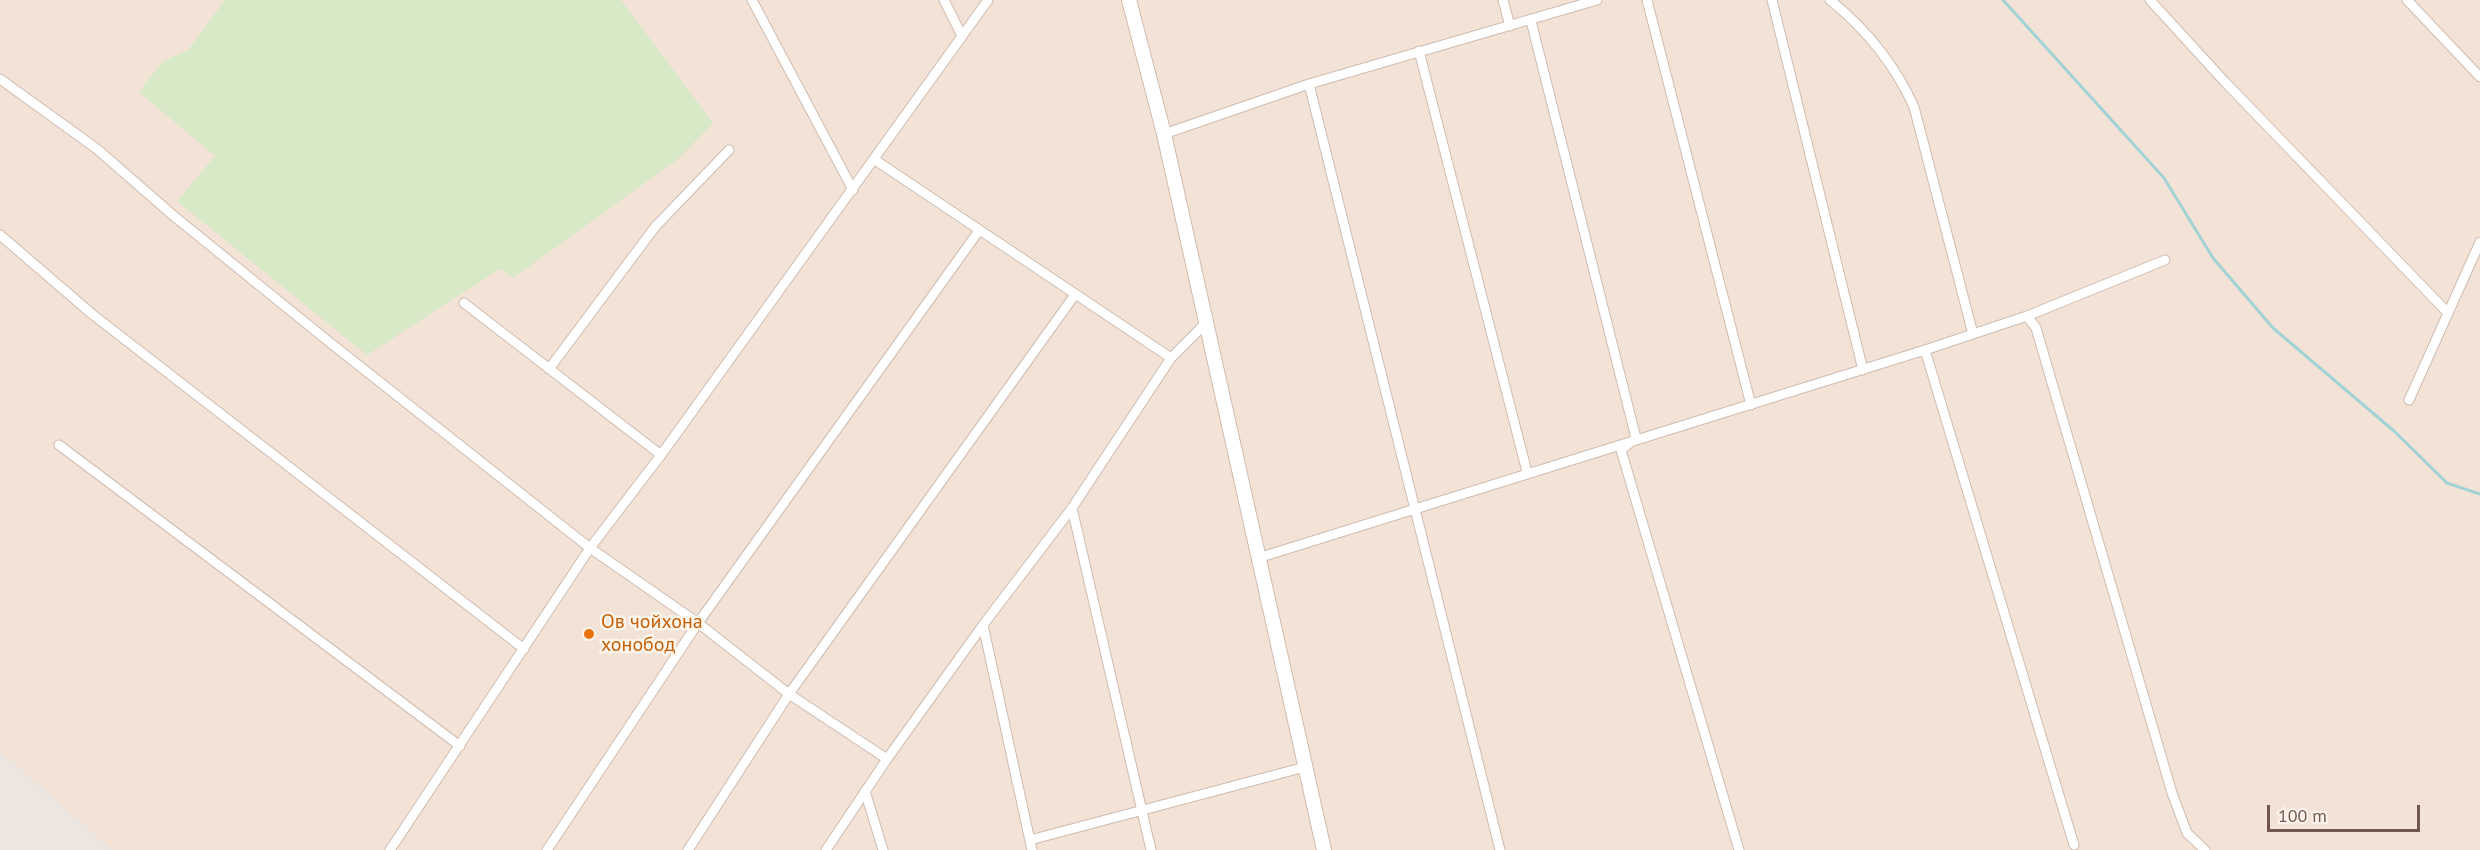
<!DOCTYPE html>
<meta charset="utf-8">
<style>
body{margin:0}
#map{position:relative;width:2480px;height:850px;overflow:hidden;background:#fcf2e7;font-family:"PT Sans",sans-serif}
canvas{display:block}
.scale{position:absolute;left:2267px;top:805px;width:153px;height:27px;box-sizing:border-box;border:3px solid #74574c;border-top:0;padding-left:8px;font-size:18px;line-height:21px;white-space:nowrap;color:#74574c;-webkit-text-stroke:4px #fef6ed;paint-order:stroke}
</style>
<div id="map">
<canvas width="2480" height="850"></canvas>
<div class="scale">100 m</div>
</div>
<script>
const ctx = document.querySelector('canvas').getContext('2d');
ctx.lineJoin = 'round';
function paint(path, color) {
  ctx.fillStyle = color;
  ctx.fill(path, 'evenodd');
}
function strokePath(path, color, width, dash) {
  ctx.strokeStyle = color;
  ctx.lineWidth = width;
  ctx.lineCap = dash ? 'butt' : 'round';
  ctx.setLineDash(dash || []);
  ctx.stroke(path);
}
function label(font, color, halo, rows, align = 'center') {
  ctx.font = font + ' "PT Sans",sans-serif';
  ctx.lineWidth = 5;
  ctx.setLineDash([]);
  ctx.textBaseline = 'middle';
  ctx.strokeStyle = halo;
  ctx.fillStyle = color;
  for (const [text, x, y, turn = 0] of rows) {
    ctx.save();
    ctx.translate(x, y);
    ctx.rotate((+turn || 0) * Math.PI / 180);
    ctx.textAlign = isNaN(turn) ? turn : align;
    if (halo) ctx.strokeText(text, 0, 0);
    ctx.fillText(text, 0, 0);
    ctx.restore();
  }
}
paint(new Path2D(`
 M0 0H2480V850H0Z`), '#f3e3d6');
paint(new Path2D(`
 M0 751 113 850H0Z`), '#ece5e0');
paint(new Path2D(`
 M225 0H621L713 123 678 159 513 278 501 268 367 355 177 201 215 156 139 92 162 62 188 50Z`), '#d7e9c6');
strokePath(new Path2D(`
 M2003 0 2164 178 2213 258 2273 328 2394 431 2447 483 2480 494`), '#a3d2d6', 3);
const street = new Path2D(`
 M752 0 853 190
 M944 0 961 34
 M1503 0 1510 26
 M1647 0 1751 405
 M1772 0 1863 370
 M1830 0C1866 29 1895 65 1914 107L1973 334
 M2150 0 2224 81 2448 313
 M2407 0 2480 77
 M1531 21 1636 438 1621 450 1739 850
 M1419 51 1527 472
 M0 79 97 149 175 217 333 345 590 548 698 623 789 694 887 759
 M1309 84 1500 850
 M1164 134 1309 84 1597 0
 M875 160 1171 358 1205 324
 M0 235 92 314 524 649
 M464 303 661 455
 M2027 316 2036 328 2172 793 2187 833 2205 850
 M1925 350 2074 845
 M549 369 655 227 729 150
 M2409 400 2480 242
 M59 445 460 746
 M1072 508 1151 850
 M1258 558 1925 350 2027 316 2165 260
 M983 625 1032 850
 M865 791 883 850
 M1030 840 1305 767
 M390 850 590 548 661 455 988 0
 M547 850 698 623 978 232
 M688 850 789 694 1074 296
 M826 850 887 759 983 625 1072 508 1171 358`);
const secondary = new Path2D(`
 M1129 0 1164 134 1324 850`);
strokePath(street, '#cfbbb0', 11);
strokePath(secondary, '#d2bbae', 16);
strokePath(street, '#fff', 9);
strokePath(secondary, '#fff', 14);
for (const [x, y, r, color] of [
 [589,634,6,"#e8710a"]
]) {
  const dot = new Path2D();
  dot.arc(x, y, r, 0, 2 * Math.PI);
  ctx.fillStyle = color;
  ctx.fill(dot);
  strokePath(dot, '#fef6ed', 2);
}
label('20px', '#c56008', '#fef6ed', [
 ["Ов чойхона",601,622],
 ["хонобод",601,645]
], 'left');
</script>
